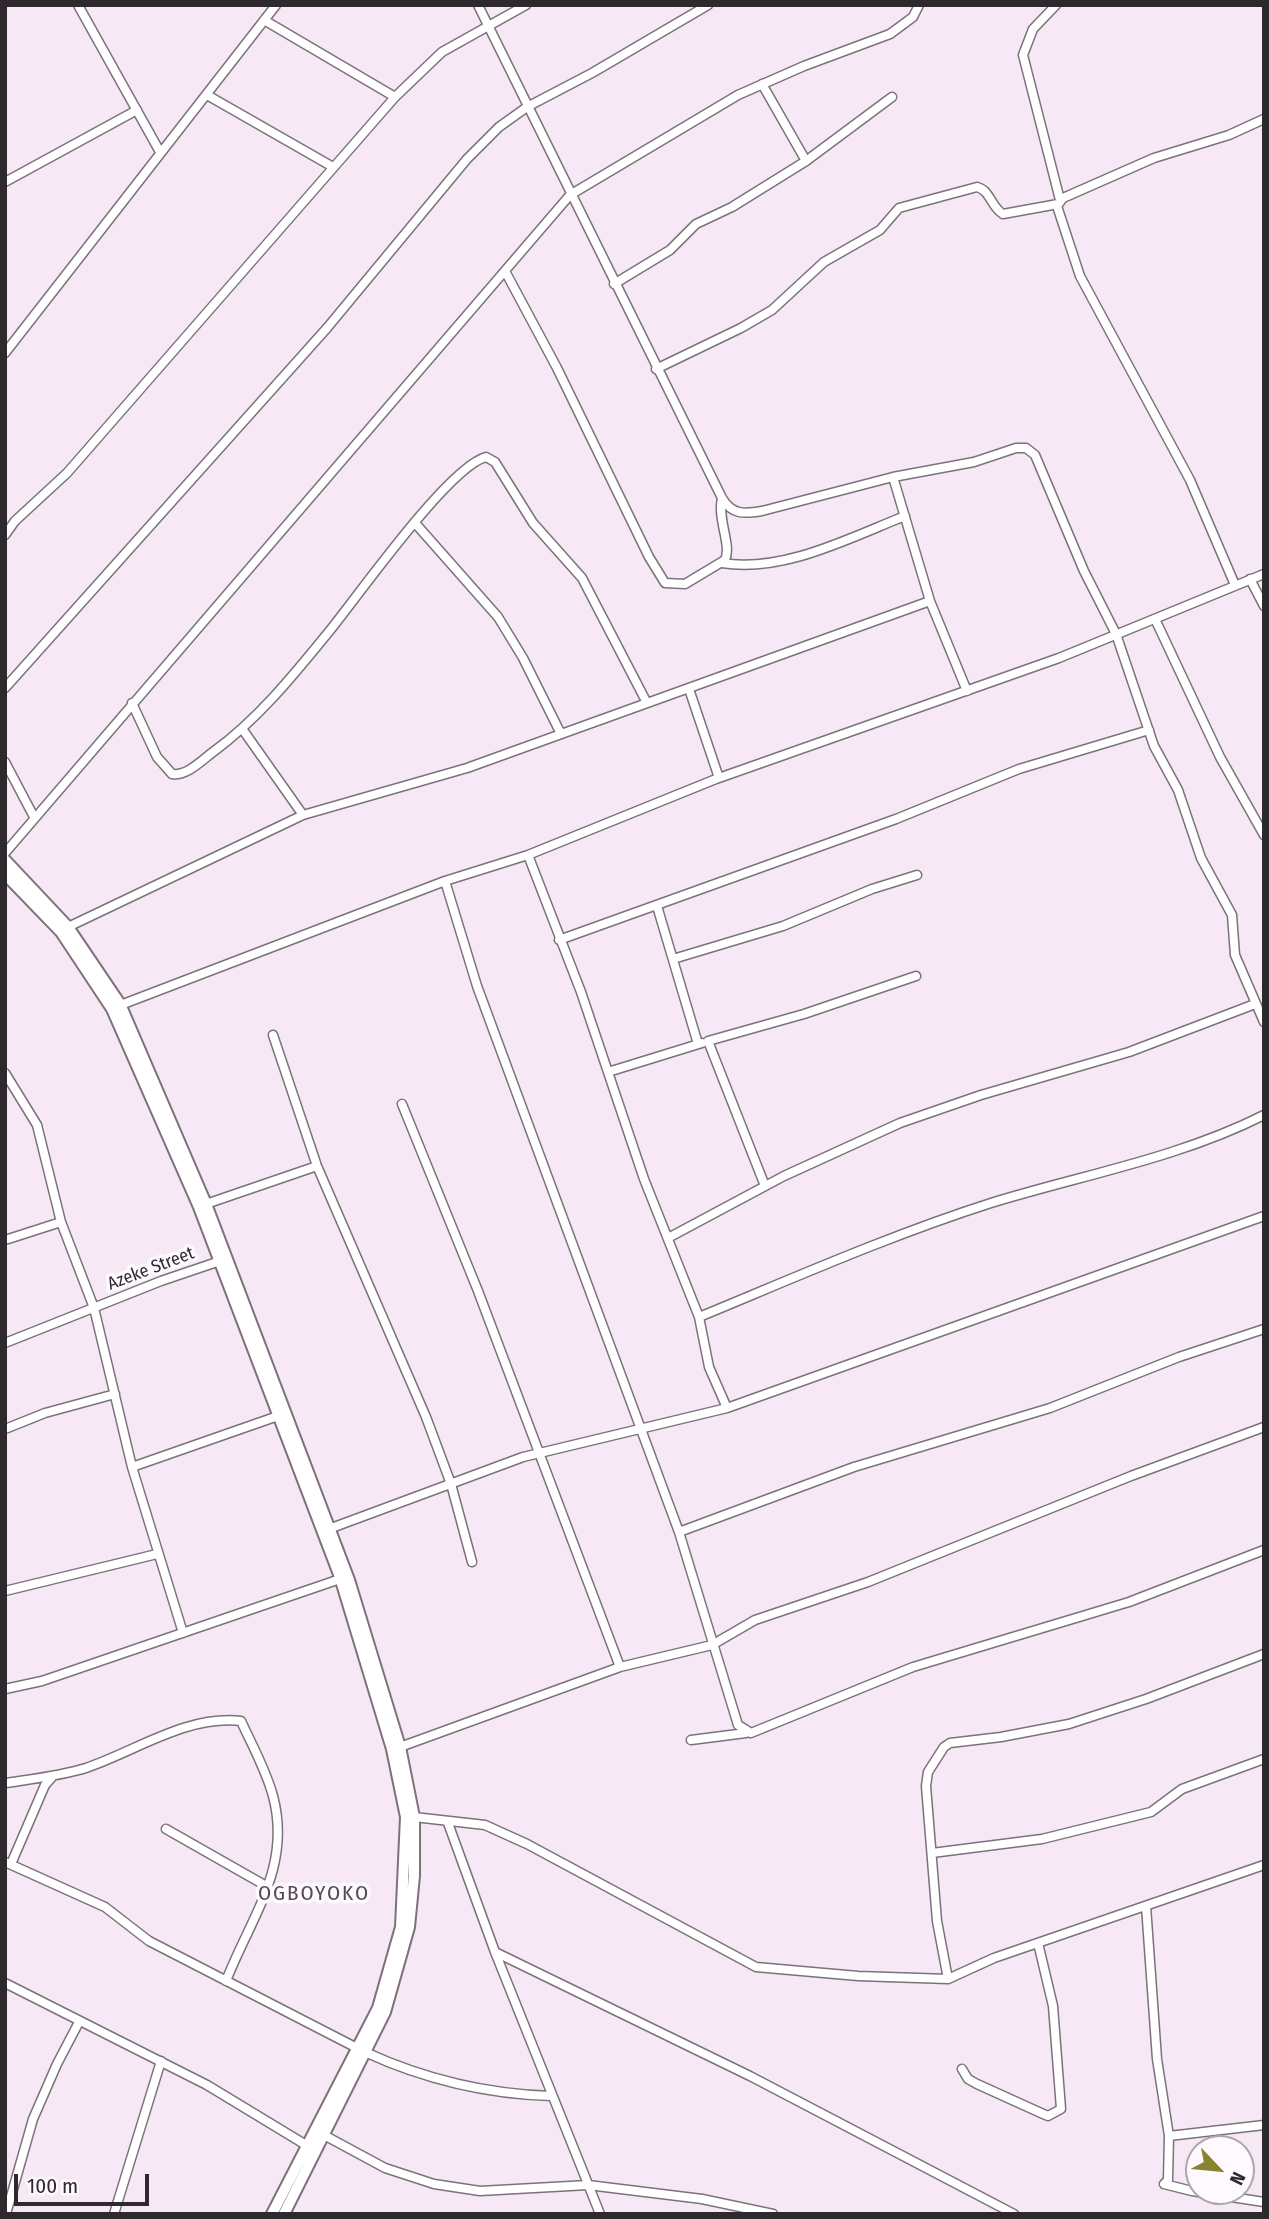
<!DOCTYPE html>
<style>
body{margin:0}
#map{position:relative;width:1269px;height:2219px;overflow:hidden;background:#f6e9f5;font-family:"Fira Sans Condensed",sans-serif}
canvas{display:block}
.frame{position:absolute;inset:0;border:7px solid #2e292d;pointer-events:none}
.north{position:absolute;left:1185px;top:2135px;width:70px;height:70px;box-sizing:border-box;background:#fef9fe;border:2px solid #aba6aa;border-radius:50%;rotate:116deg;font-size:19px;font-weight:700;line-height:28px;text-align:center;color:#2e292d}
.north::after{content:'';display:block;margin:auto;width:24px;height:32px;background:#87842d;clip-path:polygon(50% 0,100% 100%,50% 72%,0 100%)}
.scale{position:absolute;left:14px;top:2174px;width:135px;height:32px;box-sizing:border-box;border:4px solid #2e292d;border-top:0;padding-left:9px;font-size:21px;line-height:24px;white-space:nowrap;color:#2e292d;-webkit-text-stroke:5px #fef9fe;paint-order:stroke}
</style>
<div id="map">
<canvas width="1269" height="2219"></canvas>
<div class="frame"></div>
<div class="north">N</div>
<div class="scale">100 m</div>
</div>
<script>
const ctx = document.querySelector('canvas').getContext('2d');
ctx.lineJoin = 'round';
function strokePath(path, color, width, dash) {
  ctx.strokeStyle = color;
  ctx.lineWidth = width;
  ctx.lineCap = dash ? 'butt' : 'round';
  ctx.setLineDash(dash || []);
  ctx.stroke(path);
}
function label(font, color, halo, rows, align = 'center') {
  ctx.font = font + ' "Fira Sans Condensed",sans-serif';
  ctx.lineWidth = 7;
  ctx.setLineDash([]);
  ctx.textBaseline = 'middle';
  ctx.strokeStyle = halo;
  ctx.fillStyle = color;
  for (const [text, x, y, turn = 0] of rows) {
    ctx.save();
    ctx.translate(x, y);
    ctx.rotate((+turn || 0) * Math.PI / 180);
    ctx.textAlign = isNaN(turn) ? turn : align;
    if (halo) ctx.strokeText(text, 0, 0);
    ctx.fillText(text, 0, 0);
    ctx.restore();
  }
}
const street = new Path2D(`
 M78 5 160 152
 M478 5 722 498C732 515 744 514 762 511L893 477 974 462 1016 448H1026L1035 455 1084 571 1116 634 1154 746 1178 790 1201 858 1232 915 1235 955 1264 1022
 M1056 5 1033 29 1023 55 1060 200
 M264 20 395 97
 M762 84 806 161
 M207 95 333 167
 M5 182 137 110
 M505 271 557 368 649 557 665 583 685 584 725 560C732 545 717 520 722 498
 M614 284 670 250 696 224 732 207 806 161 892 97
 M5 353 276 5
 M656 369 741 328 772 310 824 262 880 230 899 208 977 187C990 190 991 207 1003 214L1058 204
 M893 477 930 601 967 691
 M415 523 498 617 523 658 561 734
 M5 535 15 521 67 473 395 97 442 52 526 5
 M722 563C783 573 849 538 905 516
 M1250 579 1264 606
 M1235 585 1190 480 1080 276 1057 206 1063 198 1154 158 1229 135 1264 119
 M1155 619 1220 757 1264 835
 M5 688 327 328 467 159 499 127 527 107 592 73 708 5
 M689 689 719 778
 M132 703 157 757 172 774C187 776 201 761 213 752 257 720 292 677 327 634 356 599 448 467 486 457L495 462 533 523 582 578 647 703
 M243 730 303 815
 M5 762 34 817
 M5 853 570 195 738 95 804 66 890 34 913 17 919 5
 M528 855 581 992 644 1179 699 1317 709 1367 727 1408
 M445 881 477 986 679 1532 738 1725 751 1733 913 1667 1129 1602 1264 1550
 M657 906 698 1044
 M68 927 303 815 467 768 930 601
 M559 940 896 819 1019 769 1149 730
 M673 959 783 926 872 889 917 875
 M118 1006 445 881 528 855 716 779 1059 658 1264 574
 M273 1035 317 1166 426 1417 451 1484 472 1562
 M608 1072 702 1043
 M5 1073 37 1125 61 1222 94 1308 132 1467 183 1633
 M402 1104 478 1291 620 1667
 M765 1186 708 1041 804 1014 916 976
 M206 1204 317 1166
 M668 1238 784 1176 900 1123 981 1095 1129 1052 1255 1004
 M5 1240 61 1222
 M699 1317C796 1277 891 1235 991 1203 1082 1175 1179 1158 1264 1115
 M5 1343 161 1281 220 1261
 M5 1429 45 1413 115 1394
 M132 1467 278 1416
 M326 1530 523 1457 727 1408 1264 1216
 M679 1532 854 1467 1050 1408 1179 1357 1264 1329
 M5 1591 157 1554
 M5 1689 42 1681 343 1578
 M691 1740 746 1733
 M400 1747 620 1667 712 1645 755 1620 868 1582 1131 1476 1264 1427
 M5 1783C32 1779 60 1776 86 1768 136 1751 186 1715 241 1721 252 1745 266 1770 273 1796 292 1867 251 1917 226 1981
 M414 1817 485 1825 527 1844 756 1967 858 1976 948 1979 994 1958 1264 1865
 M448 1823 495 1952 600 2214
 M166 1829 268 1887
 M932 1853 1042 1839 1151 1812 1182 1789 1264 1759
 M5 1862 105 1907 149 1941 357 2048
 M11 1864 45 1785 53 1776
 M1146 1906 1157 2059 1169 2136 1264 2125
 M495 1952 750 2076 1014 2214
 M948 1979 937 1921 926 1786 928 1772 944 1747 950 1743 1001 1737 1069 1724 1146 1699 1264 1654
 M5 1983 207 2085 306 2145
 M365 2052C426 2080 485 2094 551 2096
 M962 2069 968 2079 977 2084 1041 2113 1048 2116 1061 2109 1053 2006 1038 1943
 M322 2134 385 2168 434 2184 480 2191 588 2185 702 2199 773 2214
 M1169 2136 1168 2180 1164 2184 1192 2191 1264 2202
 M6 2214 33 2119 57 2064 79 2022
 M114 2214 161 2061`);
const secondary = new Path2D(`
 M5 860 68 927 120 1004 206 1204 349 1580 400 1747 414 1817V1876L409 1927 385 2012 284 2214
 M5 874 61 932 112 1009 199 1207 340 1577 392 1749 406 1817 401 1927 378 2008 272 2214`);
strokePath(street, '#7d717b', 11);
strokePath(secondary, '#7d717b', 14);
strokePath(street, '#fff', 8);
strokePath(secondary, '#fff', 10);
label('18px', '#2e292d', '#fef9fe', [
 ["Azeke Street",151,1269,-21]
]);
ctx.letterSpacing = '2px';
label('21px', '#544953', '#fef9fe', [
 ["OGBOYOKO",314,1894]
]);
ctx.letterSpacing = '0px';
</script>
